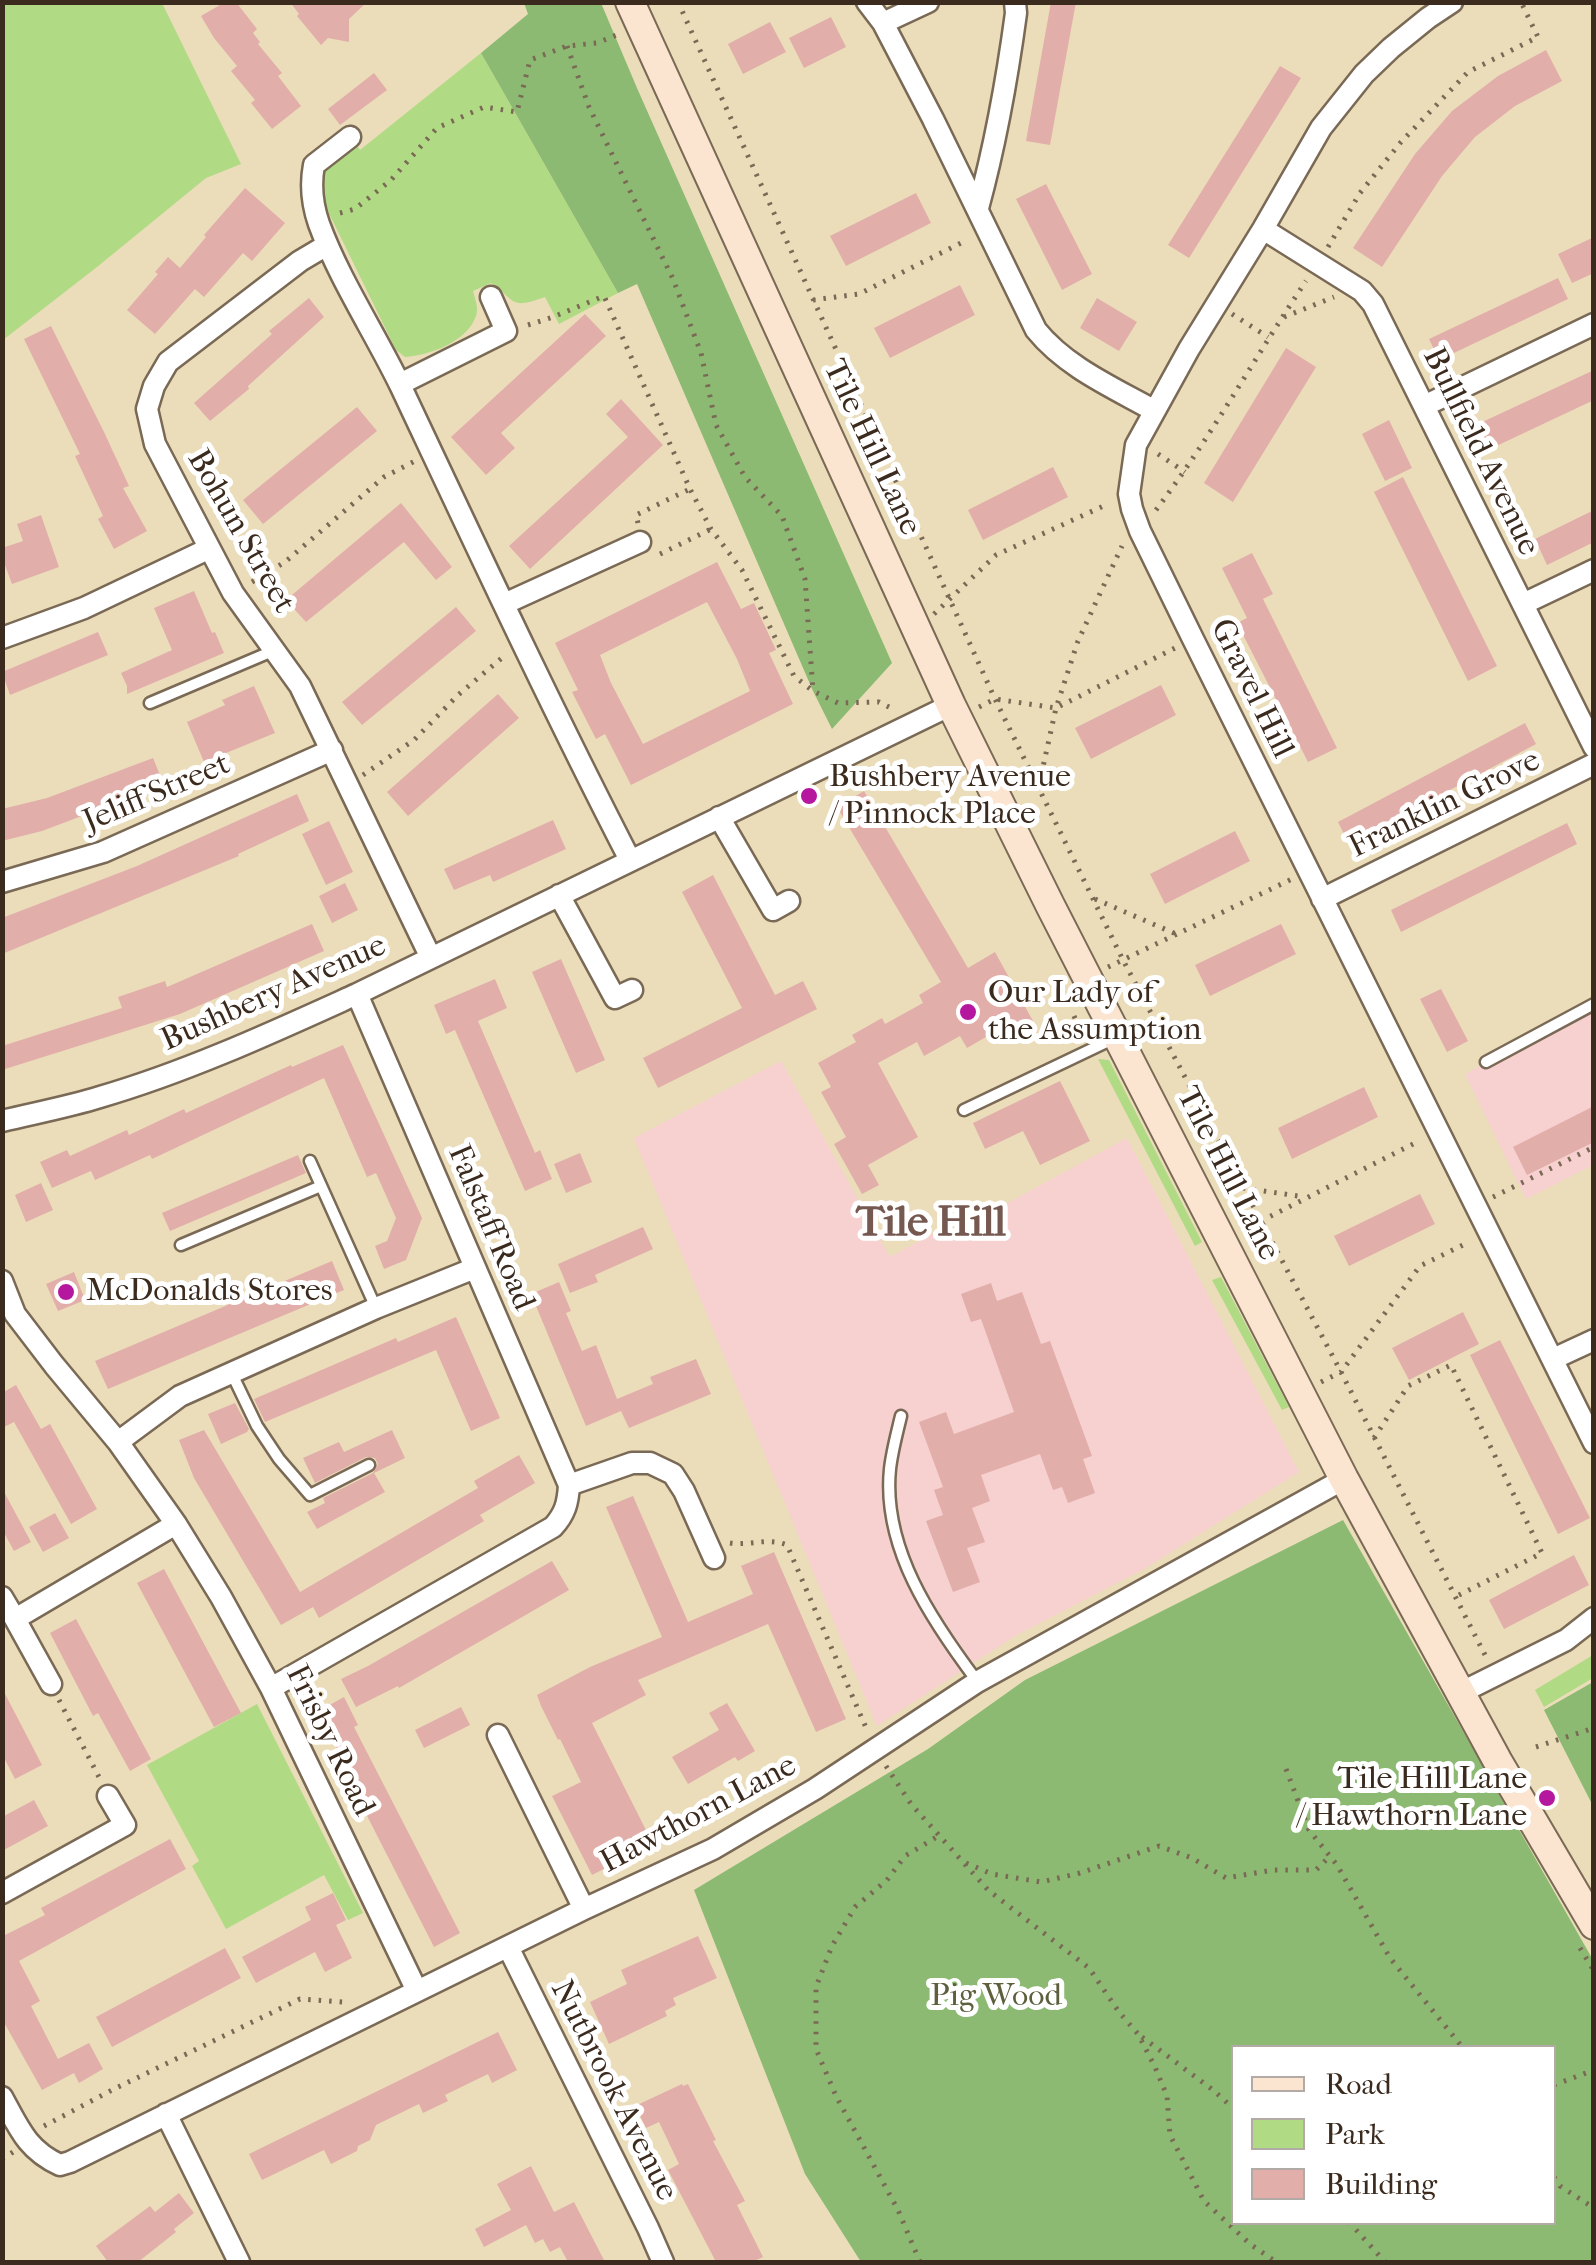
<!DOCTYPE html>
<style>
body{margin:0}
#map{position:relative;width:1596px;height:2265px;overflow:hidden;background:#ebddba;font-family:"IM FELL French Canon",serif}
canvas{display:block}
.frame{position:absolute;inset:0;border:5px solid #3b2a1e;pointer-events:none}
.legend{position:absolute;left:1231px;top:2045px;width:325px;height:180px;box-sizing:border-box;background:#fff;border:2px solid #b1aaa5;margin:0;padding:12px 18px;list-style:none;font-size:30px;color:#3b2a1e}
.legend li{display:flex;align-items:center;gap:20px;height:50px}
.legend b{width:50px;border:2px solid #b1aaa5}
</style>
<div id="map">
<canvas width="1596" height="2265"></canvas>
<div class="frame"></div>
<ul class="legend">
<li><b style="height:12px;background:#fce5d0"></b>Road</li>
<li><b style="height:28px;background:#b1da84"></b>Park</li>
<li><b style="height:28px;background:#e2aeaa"></b>Building</li>
</ul>
</div>
<script>
const ctx = document.querySelector('canvas').getContext('2d');
ctx.lineJoin = 'round';
function paint(path, color) {
  ctx.fillStyle = color;
  ctx.fill(path, 'evenodd');
}
function strokePath(path, color, width, dash) {
  ctx.strokeStyle = color;
  ctx.lineWidth = width;
  ctx.lineCap = dash ? 'butt' : 'round';
  ctx.setLineDash(dash || []);
  ctx.stroke(path);
}
function label(font, color, halo, rows, align = 'center') {
  ctx.font = font + ' "IM FELL French Canon",serif';
  ctx.lineWidth = 10;
  ctx.setLineDash([]);
  ctx.textBaseline = 'middle';
  ctx.strokeStyle = halo;
  ctx.fillStyle = color;
  for (const [text, x, y, turn = 0] of rows) {
    ctx.save();
    ctx.translate(x, y);
    ctx.rotate((+turn || 0) * Math.PI / 180);
    ctx.textAlign = isNaN(turn) ? turn : align;
    if (halo) ctx.strokeText(text, 0, 0);
    ctx.fillText(text, 0, 0);
    ctx.restore();
  }
}
paint(new Path2D(`
 M1593 1005V1165L1526 1199 1465 1074Z
 M781 1061 890 1257 964 1217 969 1224 1127 1138 1299 1472 1144 1569 1015 1636 877 1726 634 1138Z`), '#f7d0d0');
paint(new Path2D(`
 M3 2 162 3 241 164 206 178 97 267 3 340Z
 M481 53 618 293 559 324 545 297C509 310 517 301 491 283L473 291C475 299 479 308 476 316 467 342 430 355 405 357L396 350 318 191 319 171 353 141 360 150Z
 M1098 1059 1109 1060 1202 1242 1195 1246Z
 M1221 1277 1289 1407 1282 1410 1212 1280Z
 M1593 1655V1678L1544 1707 1535 1690Z
 M257 1704 363 1913 348 1920 324 1875 226 1929 192 1866 199 1861 147 1765Z`), '#b1da84');
paint(new Path2D(`
 M524 3H601L637 88 892 663 832 729 813 691 637 284 618 293 481 53 528 14Z
 M1343 1520 1593 1960V2262H861L805 2174 694 1890 928 1749 1025 1680ZM1234 2048H1554V2222H1234Z
 M1593 1682V1806L1544 1710Z`), '#8cba72');
paint(new Path2D(`
 M225 2H236L257 29 253 33 260 42 258 44 282 73 278 76 301 106 272 129 251 103 255 100 231 71 237 66 214 38 201 16Z
 M290 2H367L349 19V42L328 38 321 45 297 16 299 14Z
 M1051 2H1076L1050 145 1026 141Z
 M831 17 846 47 804 68 789 38Z
 M770 22 786 52 743 74 728 44Z
 M1546 50 1562 81 1515 106 1475 137 1442 176 1382 267 1353 248 1415 154 1452 111 1498 76Z
 M1280 66 1301 78 1189 258 1168 245Z
 M374 73 387 90 340 125 328 109Z
 M1046 184 1092 274 1062 290 1016 199Z
 M245 188 285 223 252 261 243 253 204 297 195 289 155 334 127 310 158 274 155 272 168 257 180 268 206 237 204 235Z
 M916 193 931 223 846 266 830 236Z
 M1594 237V273L1572 283 1558 254Z
 M1558 278 1568 299 1439 360 1429 339Z
 M960 285 975 315 890 358 874 328Z
 M309 298 324 317 248 386 249 389 210 421 194 403 272 334 269 331Z
 M1097 298 1137 322 1119 351 1080 328Z
 M585 314 606 336 501 433 515 448 486 475 451 437Z
 M51 326 104 432 129 486 123 488 147 531 114 549 98 519 103 516 75 456 80 454 24 339Z
 M1286 348 1316 367 1233 502 1204 483Z
 M1594 370V400L1490 449 1478 424Z
 M621 399 663 445 530 569 509 546 628 437 606 414Z
 M357 407 377 431 263 524 243 500Z
 M1389 420 1412 468 1385 481 1362 434Z
 M1053 467 1068 497 983 540 968 510Z
 M1403 477 1497 666 1468 681 1374 492Z
 M401 503 452 567 436 580 404 542 306 622 286 600Z
 M1594 510V542L1547 565 1535 539Z
 M41 515 59 567 12 584 2 557V548L23 541 17 524Z
 M1252 553 1273 594 1263 599 1337 748 1308 762 1237 623 1247 618 1222 568Z
 M717 562 741 609 754 603 776 650 769 653 793 704 631 785 605 734 596 739 572 692 578 690 555 643ZM707 602 737 659 750 691 643 744 611 683 600 655Z
 M194 591 212 633 215 632 224 653 127 694V686L121 673 172 650 154 608Z
 M456 607 476 631 362 725 342 702Z
 M98 632 108 655 10 695 2 672Z
 M1161 685 1176 715 1091 759 1075 728Z
 M254 686 275 733 204 762 187 722 225 705 222 700Z
 M498 694 519 718 408 816 387 792Z
 M1525 723 1536 744 1349 844 1338 822Z
 M153 758 164 785 42 831 2 841V809L47 798Z
 M864 791 968 968 995 952 1033 1021 1003 1038 998 1030 967 1048 960 1036 924 1056 917 1042 878 1063 918 1137 868 1165 879 1185 862 1194 834 1144 846 1137 821 1092 831 1087 818 1063 856 1042 852 1035 882 1018 885 1024 923 1003 919 995 941 982 837 807Z
 M297 794 309 821 238 854 239 856 2 954V918L137 866Z
 M553 820 566 849 493 882 490 875 454 890 444 869Z
 M329 821 353 872 326 885 302 834Z
 M1567 823 1577 844 1401 932 1391 910Z
 M1235 831 1250 861 1165 904 1150 874Z
 M713 875 775 995 803 981 817 1009 658 1088 643 1058 742 1008 682 892Z
 M345 883 358 910 332 923 319 896Z
 M312 924 324 951 180 1014 2 1070V1046L122 1008 118 997 165 981 167 987Z
 M1281 924 1296 954 1210 996 1195 965Z
 M561 959 605 1060 576 1073 532 972Z
 M495 979 507 1008 478 1021 535 1153 540 1150 552 1179 525 1191 455 1030 446 1034 434 1005Z
 M1441 989 1468 1041 1447 1052 1420 999Z
 M343 1045 422 1218 406 1260 384 1269 375 1246 387 1241 396 1218 376 1173 367 1177 324 1078 152 1159 150 1155 95 1180 91 1171 52 1188 40 1162 67 1150 70 1156 127 1130 129 1135 184 1109 186 1113 291 1065 292 1067Z
 M1060 1081 1090 1141 1040 1165 1023 1131 985 1149 973 1123Z
 M1364 1087 1378 1117 1292 1159 1278 1128Z
 M1594 1106V1142L1527 1175 1513 1147Z
 M580 1153 592 1182 566 1193 554 1164Z
 M298 1155 306 1173 170 1231 162 1213Z
 M41 1183 53 1210 26 1222 15 1195Z
 M1420 1194 1435 1224 1349 1266 1334 1236Z
 M643 1227 653 1249 595 1275 598 1282 570 1293 558 1264Z
 M332 1261 344 1290 108 1389 95 1361Z
 M74 1272 85 1300 58 1311 46 1284Z
 M559 1282 571 1311 566 1313 582 1351 596 1345 617 1399 653 1384 650 1377 696 1359 711 1394 629 1428 621 1411 586 1426 531 1294Z
 M991 1283 997 1301 1022 1292 1041 1344 1050 1341 1092 1456 1083 1459 1095 1493 1068 1503 1062 1487 1053 1490 1040 1454 981 1475 990 1501 972 1508 985 1542 967 1548 980 1582 953 1592 926 1521 943 1515 934 1490 943 1487 919 1422 946 1412 954 1434 1014 1412 981 1319 971 1322 961 1294Z
 M1463 1312 1479 1344 1409 1380 1392 1348Z
 M456 1317 500 1418 471 1431 436 1350 265 1422 254 1399 396 1338 398 1342Z
 M1500 1340 1590 1518 1558 1534 1470 1355Z
 M16 1385 41 1429 50 1424 97 1509 71 1524 14 1422 2 1428V1393Z
 M235 1403 249 1429 247 1432 221 1444 208 1414Z
 M204 1430 300 1592 478 1488 474 1481 519 1455 535 1483 480 1515 484 1521 319 1618 313 1607 281 1625 194 1478 179 1440Z
 M392 1430 405 1458 374 1473 385 1492 317 1529 307 1512 325 1503 323 1498 373 1473 378 1464 375 1458 366 1457 315 1483 303 1458 339 1442 344 1452Z
 M2 1488 31 1542 14 1551 2 1529Z
 M633 1496 688 1622 753 1594 741 1566 774 1552 846 1719 816 1732 768 1624 638 1680 646 1695 592 1723 653 1844 592 1875 552 1796 581 1782 560 1739 558 1740 541 1706 537 1695 590 1667 662 1637 606 1507Z
 M55 1513 69 1538 43 1552 29 1527Z
 M1574 1555 1589 1585 1504 1629 1489 1600Z
 M552 1561 569 1590 399 1688 398 1686 356 1707 341 1679 368 1666Z
 M164 1569 241 1713 214 1727 137 1583Z
 M76 1619 151 1759 130 1771 98 1713 93 1716 50 1633Z
 M2 1688 42 1765 15 1779 2 1754Z
 M344 1697 358 1725 354 1727 460 1933 434 1947 338 1759 342 1758 317 1712Z
 M727 1703 755 1751 738 1761 735 1757 688 1784 672 1757 719 1730 709 1713Z
 M461 1707 470 1725 424 1748 415 1730Z
 M34 1800 48 1826 2 1851V1817Z
 M170 1839 186 1869 19 1961 40 2001 31 2006 58 2059 89 2043 103 2069 79 2083 74 2073 42 2090 2 2019V1931L5 1935 45 1915 41 1908Z
 M333 1893 346 1920 336 1925 352 1958 325 1972 315 1952 256 1983 242 1957 311 1920 305 1907Z
 M698 1936 717 1978 673 1998 676 2005 665 2011 667 2016 609 2044 590 2002 627 1984 621 1970Z
 M225 1948 241 1978 112 2047 96 2017Z
 M498 2032 517 2070 492 2083 488 2074 445 2095 448 2101 423 2113 419 2104 376 2125 370 2140 358 2146 357 2151 331 2164 324 2150 262 2180 249 2154Z
 M682 2084 683 2086 688 2084 716 2140 713 2141 745 2201 737 2205 763 2257 752 2262H716L668 2170 679 2164 659 2122 646 2128 635 2106Z
 M531 2166 554 2212 574 2202 605 2262H568L560 2247 550 2252 543 2239 535 2243 526 2225 484 2247 475 2229 511 2210 497 2184Z
 M179 2193 194 2213 174 2229 176 2232 138 2262H108L96 2246 150 2206 155 2212Z`), '#e2aeaa');
const service = new Path2D(`
 M150 703 275 650
 M1486 1062 1594 1004
 M964 1110 1117 1037
 M310 1161 376 1308
 M181 1245 321 1186
 M232 1374 257 1426 279 1459 310 1495 369 1465
 M901 1416C897 1433 892 1451 890 1469 882 1548 932 1621 977 1681`);
const minor = new Path2D(`
 M867 2 883 23 933 119 1036 330C1066 367 1112 387 1153 410
 M1452 2 1428 18 1391 48 1364 74 1321 128 1263 229 1189 349 1136 445 1129 494 1132 509 1140 531 1193 639 1594 1443
 M883 23 928 2
 M350 137 314 165C310 186 312 204 319 224 340 281 375 333 401 387 476 546 550 705 630 860
 M978 208C996 142 1007 80 1016 13L1015 2
 M1263 229 1362 291 1373 304 1594 747
 M327 245 300 261 168 362 154 386 147 409 155 444 233 593 300 686 431 958
 M400 384 506 331 491 297
 M1424 406 1594 324
 M504 604 640 542
 M1523 604 1594 570
 M2 638 84 608 208 549
 M719 817 773 910 789 901
 M2 882 103 852 332 750
 M559 895 615 998 632 990
 M1322 899 1594 764
 M2 1121C35 1113 68 1107 100 1097 189 1071 273 1032 357 994L951 705
 M2 1281 15 1314 54 1365 118 1442 176 1524 221 1597 271 1688 417 1991
 M1553 1359 1594 1340
 M118 1442 180 1396 376 1308 475 1268
 M569 1485 632 1463H650L673 1474 684 1491 714 1558
 M2 1597 15 1619 176 1524
 M15 1619 51 1684
 M271 1688 553 1527C565 1514 568 1503 569 1485L357 994
 M1460 1693 1566 1640 1594 1618
 M498 1735 584 1909
 M2 1893 125 1825 108 1796
 M508 1947 648 2228 663 2262
 M2 2097C19 2128 27 2150 60 2165L70 2162 584 1909 713 1849 815 1789 977 1682 1344 1479
 M166 2114 239 2262`);
const secondary = new Path2D(`
 M630 2 951 705 1050 905 1344 1479 1497 1760 1594 1925`);
strokePath(service, '#796955', 15);
strokePath(minor, '#796955', 25);
strokePath(secondary, '#796955', 32);
strokePath(new Path2D(`
 M678 2 995 699 1123 960 1341 1372 1485 1655
 M567 46 589 107 673 279 701 353 716 425 745 477 782 516 805 579 813 691
 M340 213 355 209 391 180 437 128 484 107 517 112 530 60 567 46 597 43 619 34
 M1328 247 1360 193 1401 142 1468 72 1538 37 1521 2
 M813 300 859 294 967 240
 M1232 314 1268 337
 M1284 317 1334 297
 M528 325 553 317 604 296 690 489 711 529 742 570 794 676 813 691 838 703 879 702 891 708
 M1158 454 1185 472
 M1156 510C1211 437 1255 357 1306 281
 M638 523 636 515 690 489
 M660 554 711 529
 M252 582 285 562 384 477 415 461
 M934 614 996 555 1108 504
 M979 707 995 699 1056 708 1177 647
 M363 775 414 740 458 695 503 657
 M1039 785 1056 708 1078 641 1122 546
 M1095 899 1176 934
 M1108 967 1292 879
 M1074 1016 1084 1038
 M1243 1188 1305 1197
 M1493 1197 1594 1147
 M1261 1221 1419 1141
 M1321 1382 1341 1372 1420 1266 1469 1242
 M1374 1438 1408 1386 1451 1365 1542 1553 1455 1597
 M730 1543C750 1546 767 1537 787 1545L867 1730
 M59 1700 100 1779
 M1536 1747 1594 1728
 M886 1766 911 1804 988 1890 1089 1968 1119 2012 1138 2034 1155 2067 1167 2096 1170 2135 1204 2201 1250 2244 1276 2262
 M1286 1769 1309 1830 1337 1865 1390 1958 1463 2048
 M966 1863 992 1874 1041 1882 1080 1873 1159 1846 1192 1858 1226 1878 1273 1870H1316L1330 1856
 M1580 1948 1594 1971
 M1142 2037 1213 2090 1234 2109
 M1554 2085 1594 2070
 M44 2126 114 2089 300 1999 343 2002
 M2 2159 13 2152
 M1554 2177 1560 2186 1594 2208
 M1349 2222 1385 2262
 M920 2262 898 2210 836 2096 816 2049V1987L832 1946 855 1907 887 1880 905 1856 940 1835`), '#796955', 5, [2.5, 8]);
strokePath(service, '#fff', 10);
strokePath(minor, '#fff', 20);
strokePath(secondary, '#fce5d0', 28);
for (const [x, y, r, color] of [
 [809,796,10,"#b5179e"],
 [968,1012,10,"#b5179e"],
 [66,1292,10,"#b5179e"],
 [1547,1798,10,"#b5179e"]
]) {
  const dot = new Path2D();
  dot.arc(x, y, r, 0, 2 * Math.PI);
  ctx.fillStyle = color;
  ctx.fill(dot);
  strokePath(dot, '#fff', 4);
}
label('32px', '#3b2a1e', '#fff', [
 ["Tile Hill Lane",871,448,65],
 ["Bullfield Avenue",1480,452,64],
 ["Bohun Street",240,532,60],
 ["Gravel Hill",1251,689,64],
 ["Jeliff Street",157,794,-23],
 ["Franklin Grove",1445,805,-26],
 ["Bushbery Avenue",274,994,-24],
 ["Tile Hill Lane",1227,1174,63],
 ["Falstaff Road",490,1228,67],
 ["Frisby Road",329,1741,64],
 ["Hawthorn Lane",699,1815,-28],
 ["Nutbrook Avenue",613,2091,63]
]);
label('32px', '#3b2a1e', '#fff', [
 ["Bushbery Avenue",829,778],
 ["/ Pinnock Place",829,815],
 ["Our Lady of",988,994],
 ["the Assumption",988,1031],
 ["McDonalds Stores",86,1292],
 ["Tile Hill Lane",1527,1780,"right"],
 ["/ Hawthorn Lane",1527,1817,"right"]
], 'left');
label('32px', '#5e5f3d', '#fff', [
 ["Pig Wood",996,1997]
]);
label('bold 42px', '#75584f', '#fff', [
 ["Tile Hill",931,1225]
]);
</script>
